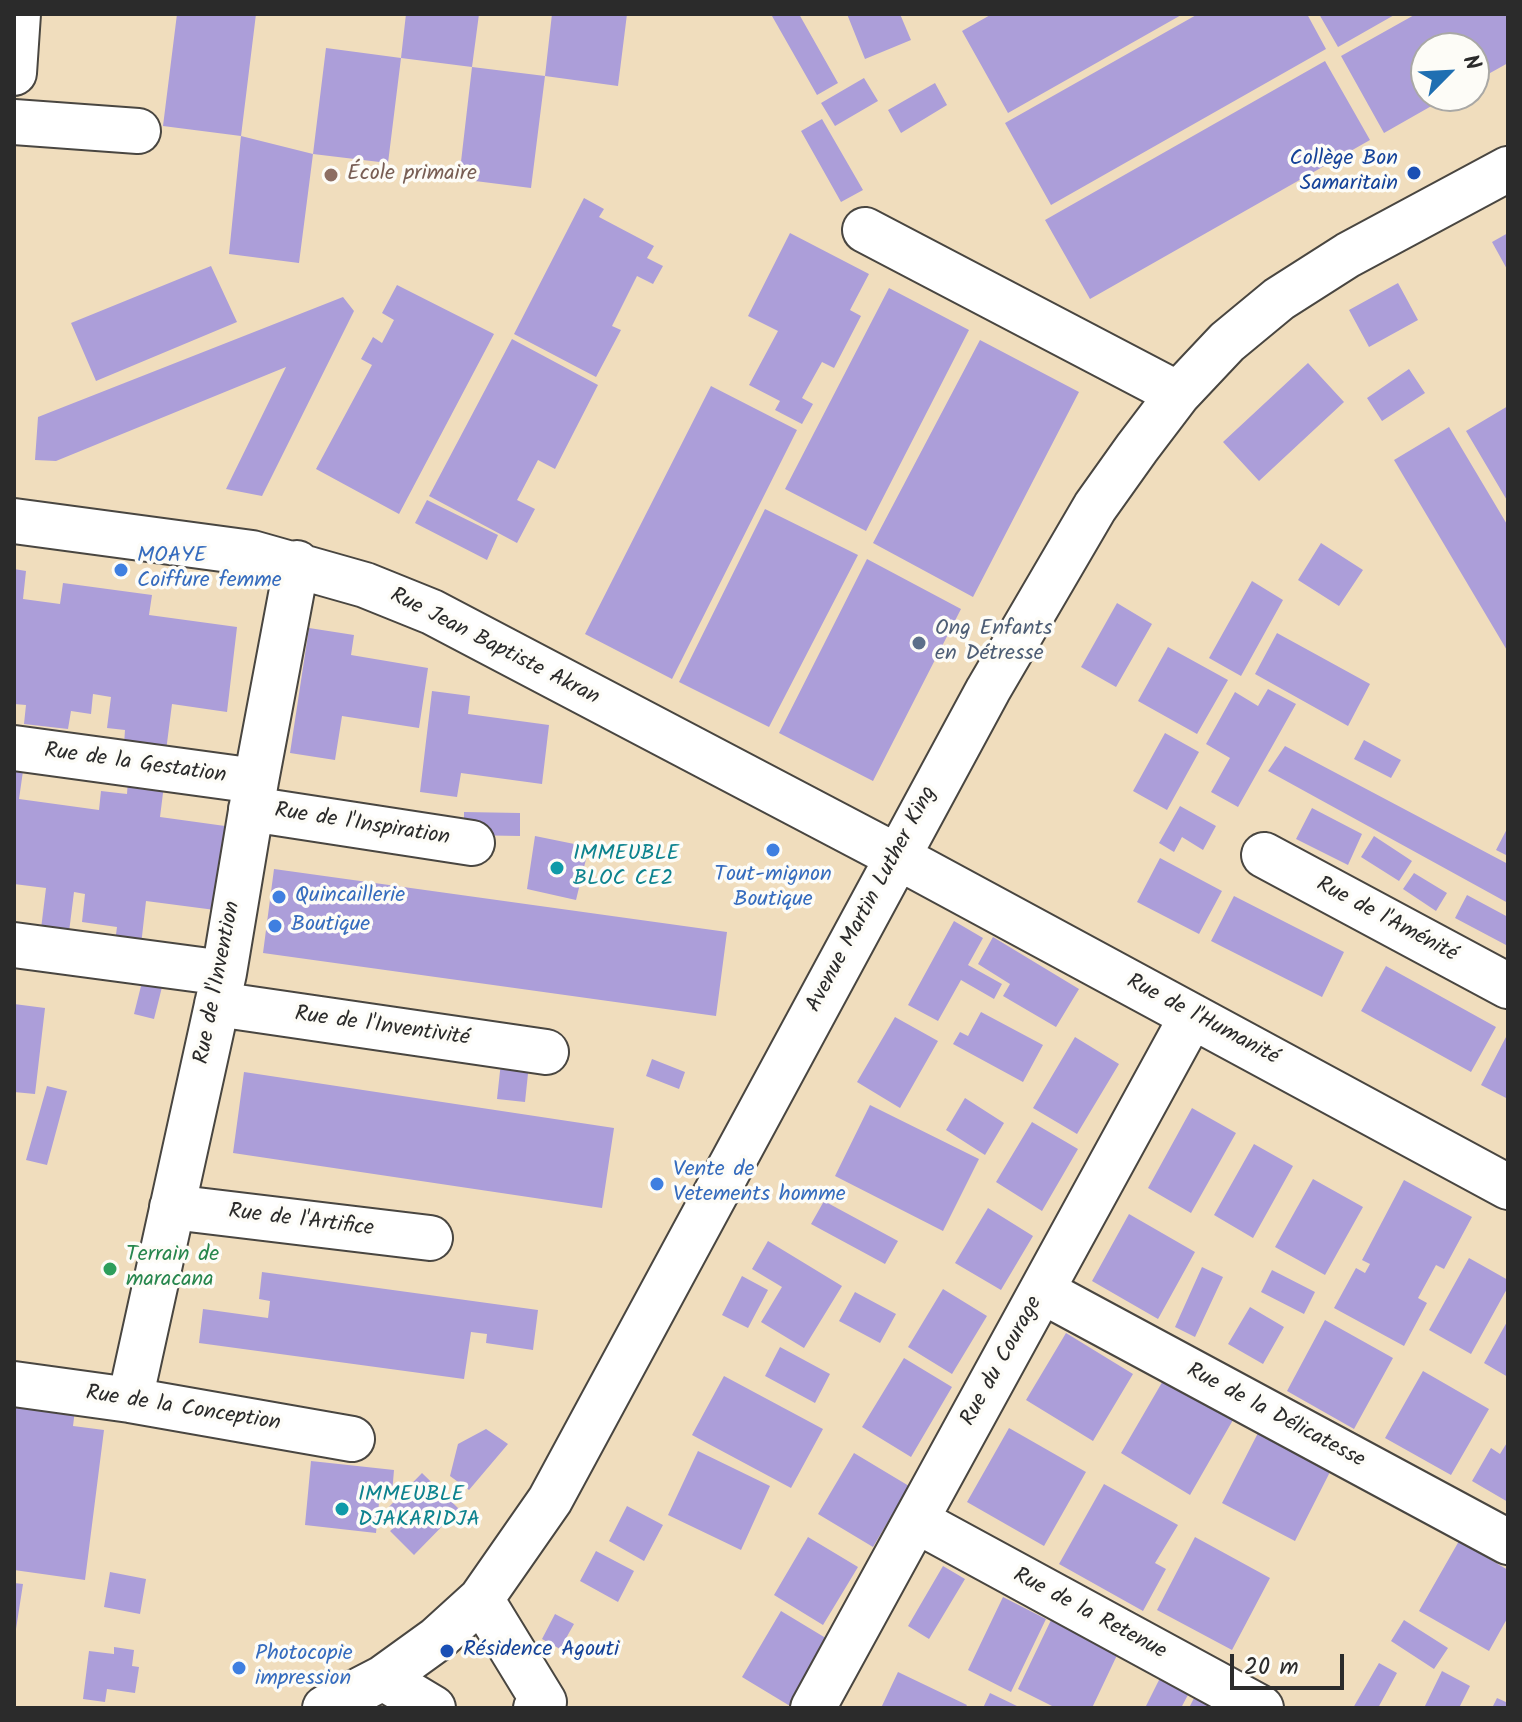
<!DOCTYPE html>
<meta charset="utf-8">
<style>
body{margin:0}
#map{position:relative;width:1522px;height:1722px;overflow:hidden;background:#f0ddbd;font-family:Kalam,sans-serif}
canvas{display:block}
.frame{position:absolute;inset:0;border:16px solid #2b2b2b;pointer-events:none}
.north{position:absolute;left:1410px;top:32px;width:80px;height:80px;box-sizing:border-box;background:#fdfcf7;border:2px solid #a9a8a5;border-radius:50%;rotate:66deg;font-size:22px;font-weight:700;line-height:32px;text-align:center;color:#2b2b2b}
.north::after{content:'';display:block;margin:auto;width:28px;height:36px;background:#1f6fb2;clip-path:polygon(50% 0,100% 100%,50% 72%,0 100%)}
.scale{position:absolute;left:1230px;top:1654px;width:114px;height:36px;box-sizing:border-box;border:4px solid #2b2b2b;border-top:0;padding-left:10px;font-size:24px;line-height:28px;white-space:nowrap;color:#2b2b2b;-webkit-text-stroke:6px #fdfcf7;paint-order:stroke}
</style>
<div id="map">
<canvas width="1522" height="1722"></canvas>
<div class="frame"></div>
<div class="north">N</div>
<div class="scale">20 m</div>
</div>
<script>
const ctx = document.querySelector('canvas').getContext('2d');
ctx.lineJoin = 'round';
function paint(path, color) {
  ctx.fillStyle = color;
  ctx.fill(path, 'evenodd');
}
function strokePath(path, color, width, dash) {
  ctx.strokeStyle = color;
  ctx.lineWidth = width;
  ctx.lineCap = dash ? 'butt' : 'round';
  ctx.setLineDash(dash || []);
  ctx.stroke(path);
}
function label(font, color, halo, rows, align = 'center') {
  ctx.font = font + ' Kalam,sans-serif';
  ctx.lineWidth = 7;
  ctx.setLineDash([]);
  ctx.textBaseline = 'middle';
  ctx.strokeStyle = halo;
  ctx.fillStyle = color;
  for (const [text, x, y, turn = 0] of rows) {
    ctx.save();
    ctx.translate(x, y);
    ctx.rotate((+turn || 0) * Math.PI / 180);
    ctx.textAlign = isNaN(turn) ? turn : align;
    if (halo) ctx.strokeText(text, 0, 0);
    ctx.fillText(text, 0, 0);
    ctx.restore();
  }
}
paint(new Path2D(`
 M177 14H256L241 136 313 154 299 263 229 254 241 136 163 126Z
 M406 14H479L472 67 401 58 388 163 313 154 326 48 401 58Z
 M552 14H627L618 86 545 76Z
 M774 14H799L838 83 817 95 772 16Z
 M847 14H900L911 40 865 59Z
 M992 14H1183L1008 113 962 31Z
 M1198 14H1307L1326 49 1051 205 1005 123Z
 M1319 14H1396L1338 47Z
 M1416 14H1508V63L1474 82V48H1426V96H1449L1384 133 1341 56Z
 M1325 61 1370 140 1090 299 1045 220Z
 M472 67 545 76 531 188 459 179Z
 M864 78 878 101 835 126 821 103Z
 M935 83 947 105 901 133 888 110Z
 M822 119 863 190 841 202 801 131Z
 M584 198 604 209 599 217 654 246 647 258 663 266 653 284 637 276 612 326 621 330 596 377 514 334Z
 M790 233 869 274 850 310 861 316 834 368 822 362 802 398 813 404 802 424 775 410 780 401 749 385 778 331 748 316Z
 M1508 233V271L1492 242Z
 M211 266 237 322 96 381 71 323Z
 M1398 283 1418 320 1369 347 1349 310Z
 M397 285 494 334 399 514 316 469 372 365 361 359 373 337 382 343 394 320 382 313Z
 M889 288 969 330 866 531 785 489Z
 M343 297 354 311 262 496 226 489 286 367 56 461 35 460 38 417Z
 M512 339 598 385 555 469 538 460 517 500 535 509 517 543 429 496Z
 M980 340 1079 392 973 597 873 543Z
 M1308 363 1344 402 1259 481 1223 442Z
 M1409 369 1425 393 1382 421 1367 398Z
 M711 386 797 430 672 679 585 634Z
 M1508 406V502L1466 431Z
 M1449 427 1508 526V652L1394 460Z
 M427 500 498 535 487 560 415 523Z
 M765 509 858 555 769 727 679 682Z
 M1321 543 1363 570 1339 606 1298 580Z
 M867 559 961 609 873 781 779 733Z
 M14 569 26 571 23 599 60 604 63 583 152 595 149 615 237 627 227 712 172 704 166 751 124 745 125 730 107 728 111 697 93 694 91 714 71 711 68 729 24 724 26 705 14 704Z
 M1252 581 1283 600 1241 676 1209 658Z
 M1117 603 1152 624 1116 687 1081 667Z
 M309 628 354 635 351 655 428 668 419 728 342 716 335 760 290 753Z
 M1277 633 1370 684 1348 726 1255 674Z
 M1168 647 1228 680 1197 734 1138 701Z
 M1268 689 1296 704 1238 807 1211 792 1230 758 1206 744 1235 692 1258 706Z
 M432 691 470 696 468 714 549 725 542 784 461 773 457 797 420 792Z
 M1165 733 1199 752 1167 810 1133 791Z
 M1364 740 1401 760 1391 778 1354 759Z
 M1285 746 1508 864V903L1268 771Z
 M14 770 23 771 19 799 99 810 101 791 127 794 128 780 164 785 160 817 225 826 215 910 146 901 141 945 115 942 117 927 82 922 85 894 74 892 69 932 41 929 46 888 14 884Z
 M1180 806 1216 826 1203 850 1182 837 1174 852 1159 843Z
 M1312 808 1362 834 1348 865 1296 839Z
 M464 812 520 813V836L464 835Z
 M1508 827V856L1496 850Z
 M535 836 589 847 576 900 527 889Z
 M1374 836 1412 861 1399 881 1361 857Z
 M1160 858 1222 891 1199 934 1137 902Z
 M274 869 727 932 716 1016 263 953Z
 M1414 873 1447 893 1436 911 1403 889Z
 M1467 895 1508 917V940L1506 945 1455 918Z
 M1234 896 1344 952 1322 997 1211 941Z
 M954 921 983 938 968 965 1002 984 994 999 961 980 938 1021 908 1005Z
 M993 937 1079 989 1056 1027 1003 996 1010 984 978 964Z
 M1386 966 1496 1027 1471 1072 1361 1011Z
 M142 982 162 987 154 1019 134 1014Z
 M14 1004 45 1008 35 1094 14 1092Z
 M981 1012 1043 1045 1023 1082 953 1044 960 1032 968 1036Z
 M895 1017 938 1041 900 1108 857 1082Z
 M1075 1037 1119 1064 1077 1134 1033 1108Z
 M1506 1037 1508 1038V1099L1481 1085Z
 M652 1059 685 1072 679 1089 646 1076Z
 M501 1062 529 1064 525 1102 497 1099Z
 M244 1072 614 1128 602 1208 233 1153Z
 M47 1086 67 1091 47 1165 26 1160Z
 M965 1098 1004 1123 985 1155 946 1130Z
 M870 1105 979 1159 943 1231 835 1176Z
 M1192 1108 1236 1133 1191 1213 1148 1188Z
 M1032 1122 1078 1149 1042 1211 996 1182Z
 M1254 1144 1293 1166 1253 1238 1214 1215Z
 M1313 1179 1363 1207 1325 1275 1275 1247Z
 M1404 1180 1472 1217 1444 1269 1436 1265 1418 1298 1427 1303 1404 1346 1334 1308 1356 1268 1365 1273 1370 1264 1362 1260Z
 M824 1201 898 1241 885 1264 811 1224Z
 M988 1208 1033 1236 1001 1290 955 1263Z
 M1129 1214 1195 1252 1158 1319 1092 1281Z
 M768 1241 842 1286 804 1348 761 1322 782 1287 752 1269Z
 M1469 1258 1508 1280V1287L1471 1354 1429 1330Z
 M1202 1267 1223 1277 1195 1337 1175 1327Z
 M1272 1270 1315 1292 1304 1314 1261 1292Z
 M262 1272 538 1310 533 1350 486 1343 487 1334 471 1332 464 1379 199 1343 203 1309 268 1318 270 1301 259 1299Z
 M742 1276 768 1290 748 1328 722 1315Z
 M943 1289 987 1316 952 1374 908 1347Z
 M855 1292 896 1314 880 1343 839 1321Z
 M1250 1307 1284 1327 1263 1364 1228 1344Z
 M1325 1320 1393 1358 1354 1429 1287 1391Z
 M1508 1320V1377L1484 1363Z
 M1066 1333 1133 1374 1093 1441 1026 1400Z
 M780 1347 830 1374 815 1403 765 1376Z
 M904 1358 952 1387 911 1457 862 1427Z
 M1423 1371 1489 1409 1451 1475 1385 1438Z
 M724 1376 823 1429 791 1488 692 1435Z
 M1164 1379 1233 1420 1190 1495 1121 1453Z
 M17 1403 75 1410 73 1426 104 1430 85 1580 14 1570V1418Z
 M1009 1428 1086 1472 1044 1546 967 1502Z
 M486 1429 508 1444 469 1490 450 1476 458 1444Z
 M1258 1433 1331 1470 1295 1541 1222 1503Z
 M1508 1441V1502L1472 1481 1491 1448 1500 1454Z
 M698 1451 770 1486 741 1550 668 1515Z
 M854 1453 909 1486 873 1547 818 1514Z
 M311 1461 394 1470 392 1494 380 1493 376 1533 305 1525Z
 M422 1473 459 1509 414 1555 390 1531 397 1525 384 1512Z
 M1104 1484 1178 1525 1155 1563 1166 1569 1143 1611 1059 1564Z
 M627 1506 663 1525 644 1561 609 1541Z
 M808 1537 858 1567 823 1625 774 1595Z
 M1195 1537 1270 1578 1232 1650 1157 1610Z
 M1459 1541 1508 1570V1617L1489 1651 1419 1611Z
 M596 1551 634 1571 618 1602 580 1581Z
 M943 1566 965 1579 929 1639 908 1626Z
 M110 1572 146 1579 140 1614 104 1607Z
 M14 1583 23 1584 16 1629H14Z
 M1003 1597 1046 1619 1011 1692 968 1670Z
 M781 1611 829 1640 790 1706 742 1677Z
 M555 1614 574 1624 560 1649 542 1639Z
 M1052 1618 1119 1651 1092 1708H1056L1018 1689Z
 M1404 1620 1448 1648 1434 1669 1391 1641Z
 M114 1647 134 1650 132 1666 139 1667 135 1693 107 1689 105 1702 83 1699 89 1651 114 1654Z
 M1379 1663 1397 1673 1378 1708H1353Z
 M1442 1671 1470 1686 1459 1708H1424Z
 M898 1672 967 1705 965 1708H881Z
 M1161 1676 1190 1691 1181 1708H1145Z
 M1199 1688 1240 1708H1189Z
 M990 1693 1021 1708H983Z
 M1497 1698 1508 1703V1708H1492Z`), '#ac9ed9');
const minor = new Path2D(`
 M14 73 18 14
 M14 122 138 131
 M865 230 1178 394
 M14 521 252 553 365 585 432 612 896 856 1508 1187
 M14 748 256 781
 M251 809 472 843
 M1264 855 1508 986
 M14 945 224 973
 M217 1004 546 1052
 M172 1207 430 1238
 M1042 1291 1508 1542
 M14 1384 130 1400 352 1439
 M130 1400 224 973 256 781 297 563
 M917 1521 1261 1708
 M481 1599 544 1702 536 1708
 M383 1678 433 1708
 M325 1708 383 1678 437 1639 481 1599 550 1500 988 690 1095 507 1137 448 1178 394 1227 342 1279 299 1348 255 1508 169
 M813 1708 1192 1016`);
strokePath(minor, '#494641', 48);
strokePath(minor, '#fff', 44);
for (const [x, y, r, color] of [
 [1414,173,8,"#1a4fb4"],
 [331,175,8,"#8d6e63"],
 [121,570,8,"#3f7fe0"],
 [919,643,8,"#5c6f8a"],
 [773,850,8,"#3f7fe0"],
 [557,868,8,"#0f9aa8"],
 [279,897,8,"#3f7fe0"],
 [275,926,8,"#3f7fe0"],
 [657,1184,8,"#3f7fe0"],
 [110,1269,8,"#2e9e5b"],
 [342,1509,8,"#0f9aa8"],
 [447,1651,8,"#1a4fb4"],
 [239,1668,8,"#3f7fe0"]
]) {
  const dot = new Path2D();
  dot.arc(x, y, r, 0, 2 * Math.PI);
  ctx.fillStyle = color;
  ctx.fill(dot);
  strokePath(dot, '#fdfcf7', 3);
}
label('22px', '#164399', '#fdfcf7', [
 ["Collège Bon",1398,160],
 ["Samaritain",1398,185],
 ["Résidence Agouti",463,1651,"left"]
], 'right');
label('22px', '#785e54', '#fdfcf7', [
 ["École primaire",347,175]
], 'left');
label('22px', '#366cbe', '#fdfcf7', [
 ["MOAYE",137,557],
 ["Coiffure femme",137,582],
 ["Tout-mignon",773,876,"center"],
 ["Boutique",773,901,"center"],
 ["Quincaillerie",295,897],
 ["Boutique",291,926],
 ["Vente de",673,1171],
 ["Vetements homme",673,1196],
 ["Photocopie",255,1655],
 ["impression",255,1680]
], 'left');
label('22px', '#4e5e75', '#fdfcf7', [
 ["Ong Enfants",935,630],
 ["en Détresse",935,655]
], 'left');
label('22px', '#2b2b2b', '#fdfcf7', [
 ["Rue Jean Baptiste Akran",494,648,27],
 ["Rue de la Gestation",135,765,8],
 ["Rue de l'Inspiration",362,826,9],
 ["Avenue Martin Luther King",873,900,-62],
 ["Rue de l'Aménité",1386,921,28],
 ["Rue de l'Invention",219,983,-79],
 ["Rue de l'Humanité",1202,1021,28],
 ["Rue de l'Inventivité",382,1028,8],
 ["Rue de l'Artifice",301,1222,7],
 ["Rue du Courage",1003,1362,-61],
 ["Rue de la Conception",183,1410,9],
 ["Rue de la Délicatesse",1275,1417,28],
 ["Rue de la Retenue",1089,1615,28]
]);
label('22px', '#0d838f', '#fdfcf7', [
 ["IMMEUBLE",573,855],
 ["BLOC CE2",573,880],
 ["IMMEUBLE",358,1496],
 ["DJAKARIDJA",358,1521]
], 'left');
label('22px', '#27864d', '#fdfcf7', [
 ["Terrain de",126,1256],
 ["maracana",126,1281]
], 'left');
</script>
